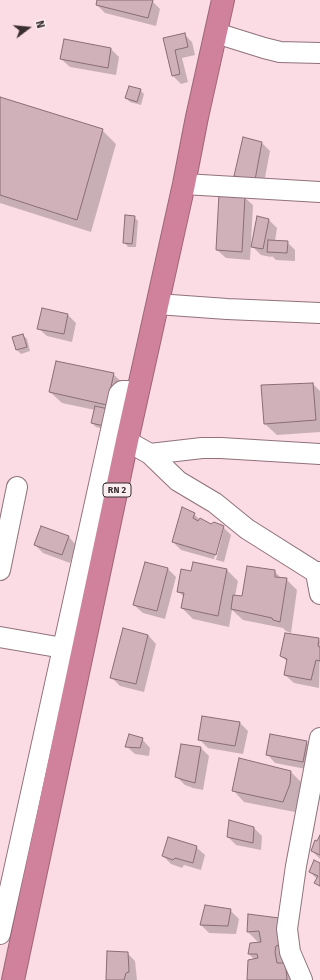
<!DOCTYPE html>
<style>
body{margin:0}
#map{position:relative;width:320px;height:980px;overflow:hidden;background:#fbdbe4;font-family:"Fira Sans",sans-serif}
canvas{display:block}
.north{position:absolute;left:8px;top:8px;width:40px;height:40px;-webkit-text-stroke:3px #fbeef1;paint-order:stroke;rotate:74deg;font-size:11px;font-weight:700;line-height:16px;text-align:center;color:#3a2e31}
.north::after{content:'';display:block;margin:auto;width:14px;height:18px;background:#3a2e31;clip-path:polygon(50% 0,100% 100%,50% 72%,0 100%)}
</style>
<div id="map">
<canvas width="320" height="980"></canvas>
<div class="north">N</div>
</div>
<script>
const context = document.querySelector('canvas').getContext('2d');
context.lineJoin = 'round';
function paint(path, color) { context.fillStyle = color; context.fill(path, 'evenodd'); }
const shape = rows => new Path2D(rows.map(r => 'M' + r).join(''));
function trace(path, color, width, dash) { context.strokeStyle = color; context.lineWidth = width; context.lineCap = dash ? 'butt' : 'round'; context.setLineDash(dash || []); context.stroke(path); }
function label(font, color, halo, rows, align = 'center') {
  context.font = font + ' "Fira Sans",sans-serif'; context.lineWidth = 3; context.setLineDash([]); context.textBaseline = 'middle'; context.strokeStyle = halo; context.fillStyle = color; for (const [text, x, y, turn = 0] of rows) {
    context.save(); context.translate(x, y); context.rotate((+turn || 0) * Math.PI / 180); context.textAlign = isNaN(turn) ? turn : align; if (halo) context.strokeText(text, 0, 0); context.fillText(text, 0, 0); context.restore();
  }
}
paint(shape([
 [98,0,148,0,152,1,160,9,156,26,105,13,97,5],
 [184,34,192,42,195,55,182,58,188,82,181,84,173,76,164,39],
 [111,49,119,57,116,75,70,67,61,59],
 [140,90,144,94,141,105,130,102,126,98],
 [0,98,102,130,116,144,91,232,0,203],
 [262,143,270,151,263,188,243,184,235,176],
 [244,197,253,205,250,260,226,258,217,250],
 [134,217,138,221,136,247,128,247,124,242],
 [269,220,277,228,275,241,287,242,295,250,295,261,276,260,272,256,271,257,261,255,252,246],
 [68,315,76,323,72,342,47,336,38,328],
 [23,335,27,339,30,351,21,354,17,350],
 [113,374,125,385,108,430,96,427,92,423,95,410,62,403,50,392],
 [313,384,320,391,320,432,277,435,265,424],
 [194,514,200,520,211,526,223,527,224,528,222,530,214,559,216,560,224,528,231,535,224,562,181,550,173,542],
 [68,536,76,545,70,563,43,553,35,545],
 [194,563,227,570,238,581,235,596,242,597,274,571,282,579,286,579,297,590,291,633,286,631,283,628,243,620,232,610,229,627,193,619,182,608,184,597,178,591,192,572],
 [168,569,176,577,165,619,143,613,134,605],
 [148,635,156,644,144,692,120,686,111,677],
 [318,639,320,641,319,688,294,683,285,675,288,662,281,656],
 [240,723,248,731,243,754,208,748,200,740],
 [142,739,150,748,149,756,135,754,126,746],
 [306,742,314,750,311,770,275,763,267,754],
 [201,748,209,756,203,790,193,788,185,785,176,776],
 [290,771,302,783,301,795,295,812,244,802,233,790],
 [254,828,262,836,261,850,236,845,228,837],
 [320,838,320,859,312,851,318,842],
 [196,847,205,855,201,870,184,865,182,868,171,864,163,856],
 [320,864,320,887,316,883,317,879,310,872],
 [206,906,230,910,239,919,236,934,209,933,201,925],
 [278,919,296,980,248,980,255,960,249,954,259,943,248,932],
 [127,953,135,961,137,980,107,980]
]), '#0003');
const building = shape([
 [97,0,153,0,148,18,96,5,97,0],
 [185,33,188,47,175,50,180,74,172,76,163,38,185,33],
 [64,39,111,48,108,68,60,59,64,39],
 [129,86,141,89,137,102,125,98,129,86],
 [0,97,103,129,77,220,0,195,0,97],
 [243,137,262,142,255,180,234,176,243,137],
 [219,194,245,196,242,252,216,250,219,194],
 [125,215,135,216,132,244,123,243,125,215],
 [257,216,269,219,263,249,251,247,257,216],
 [268,240,288,241,287,253,267,252,268,240],
 [42,308,68,314,64,334,37,329,42,308],
 [23,334,27,347,16,350,12,337,23,334],
 [56,361,114,373,107,405,49,392,56,361],
 [313,383,316,420,264,424,261,385,313,383],
 [95,406,108,409,104,426,91,423,95,406],
 [182,507,195,513,193,518,198,521,200,518,211,524,214,522,224,526,216,555,172,542,182,507],
 [41,526,69,536,62,555,34,545,41,526],
 [145,562,168,568,157,611,133,605,145,562],
 [193,562,227,569,218,616,181,608,184,593,177,592,181,569,191,571,193,562],
 [247,566,275,570,275,577,287,578,280,622,273,620,272,618,231,609,233,595,242,596,247,566],
 [123,628,148,635,136,684,110,678,123,628],
 [285,633,319,638,318,646,320,647,320,661,316,660,311,680,284,675,287,659,280,656,285,633],
 [202,716,240,722,235,746,198,740,202,716],
 [129,734,143,738,140,748,125,747,129,734],
 [270,734,307,741,303,762,266,755,270,734],
 [181,744,201,747,195,783,184,780,175,777,181,744],
 [239,758,291,771,290,784,283,802,232,791,239,758],
 [229,820,254,827,253,843,227,837,229,820],
 [320,835,320,855,311,851,315,840,317,841,320,835],
 [168,837,197,846,193,863,175,858,173,860,162,856,168,837],
 [314,860,320,863,320,886,314,883,318,876,309,872,314,860],
 [205,905,231,909,228,926,200,925,205,905],
 [248,914,279,918,282,944,276,946,275,952,277,963,284,963,286,969,287,980,247,980,248,960,258,958,257,954,248,954,250,943,261,942,259,931,247,932,248,914],
 [107,951,128,952,129,972,126,973,124,980,106,980,107,951]
]);
paint(building, '#d0b1ba');
trace(building, '#896d75', 1);
const street = shape([
 [216,33,264,48,280,52,320,53],
 [184,184,320,192],
 [157,304,227,309,320,313],
 [127,441,150,454,178,481,215,503,247,529,320,575],
 [150,454,202,448,221,448,320,454],
 [0,570,17,487],
 [320,572,316,573,320,594],
 [0,637,63,648],
 [0,934,119,394,122,391,138,391],
 [302,980,290,952,287,929,296,866,320,738]
]);
const highway = shape([
 [13,980,127,441,184,184,197,117,223,0]
]);
trace(street, '#8f727b', 22);
trace(highway, '#9c6577', 24);
trace(street, '#fff', 20);
trace(highway, '#d0829d', 22);
for (const [x, y, w] of [
 [117,490,28]
]) { const box = new Path2D(); box.roundRect(x - w / 2, y - 7, w, 14, 3); context.fillStyle = '#fbeef1'; context.fill(box); trace(box, '#3a2e31', 1); }
label('bold 9px', '#3a2e31', null, [
 ["RN 2",117,490]
]);
</script>
